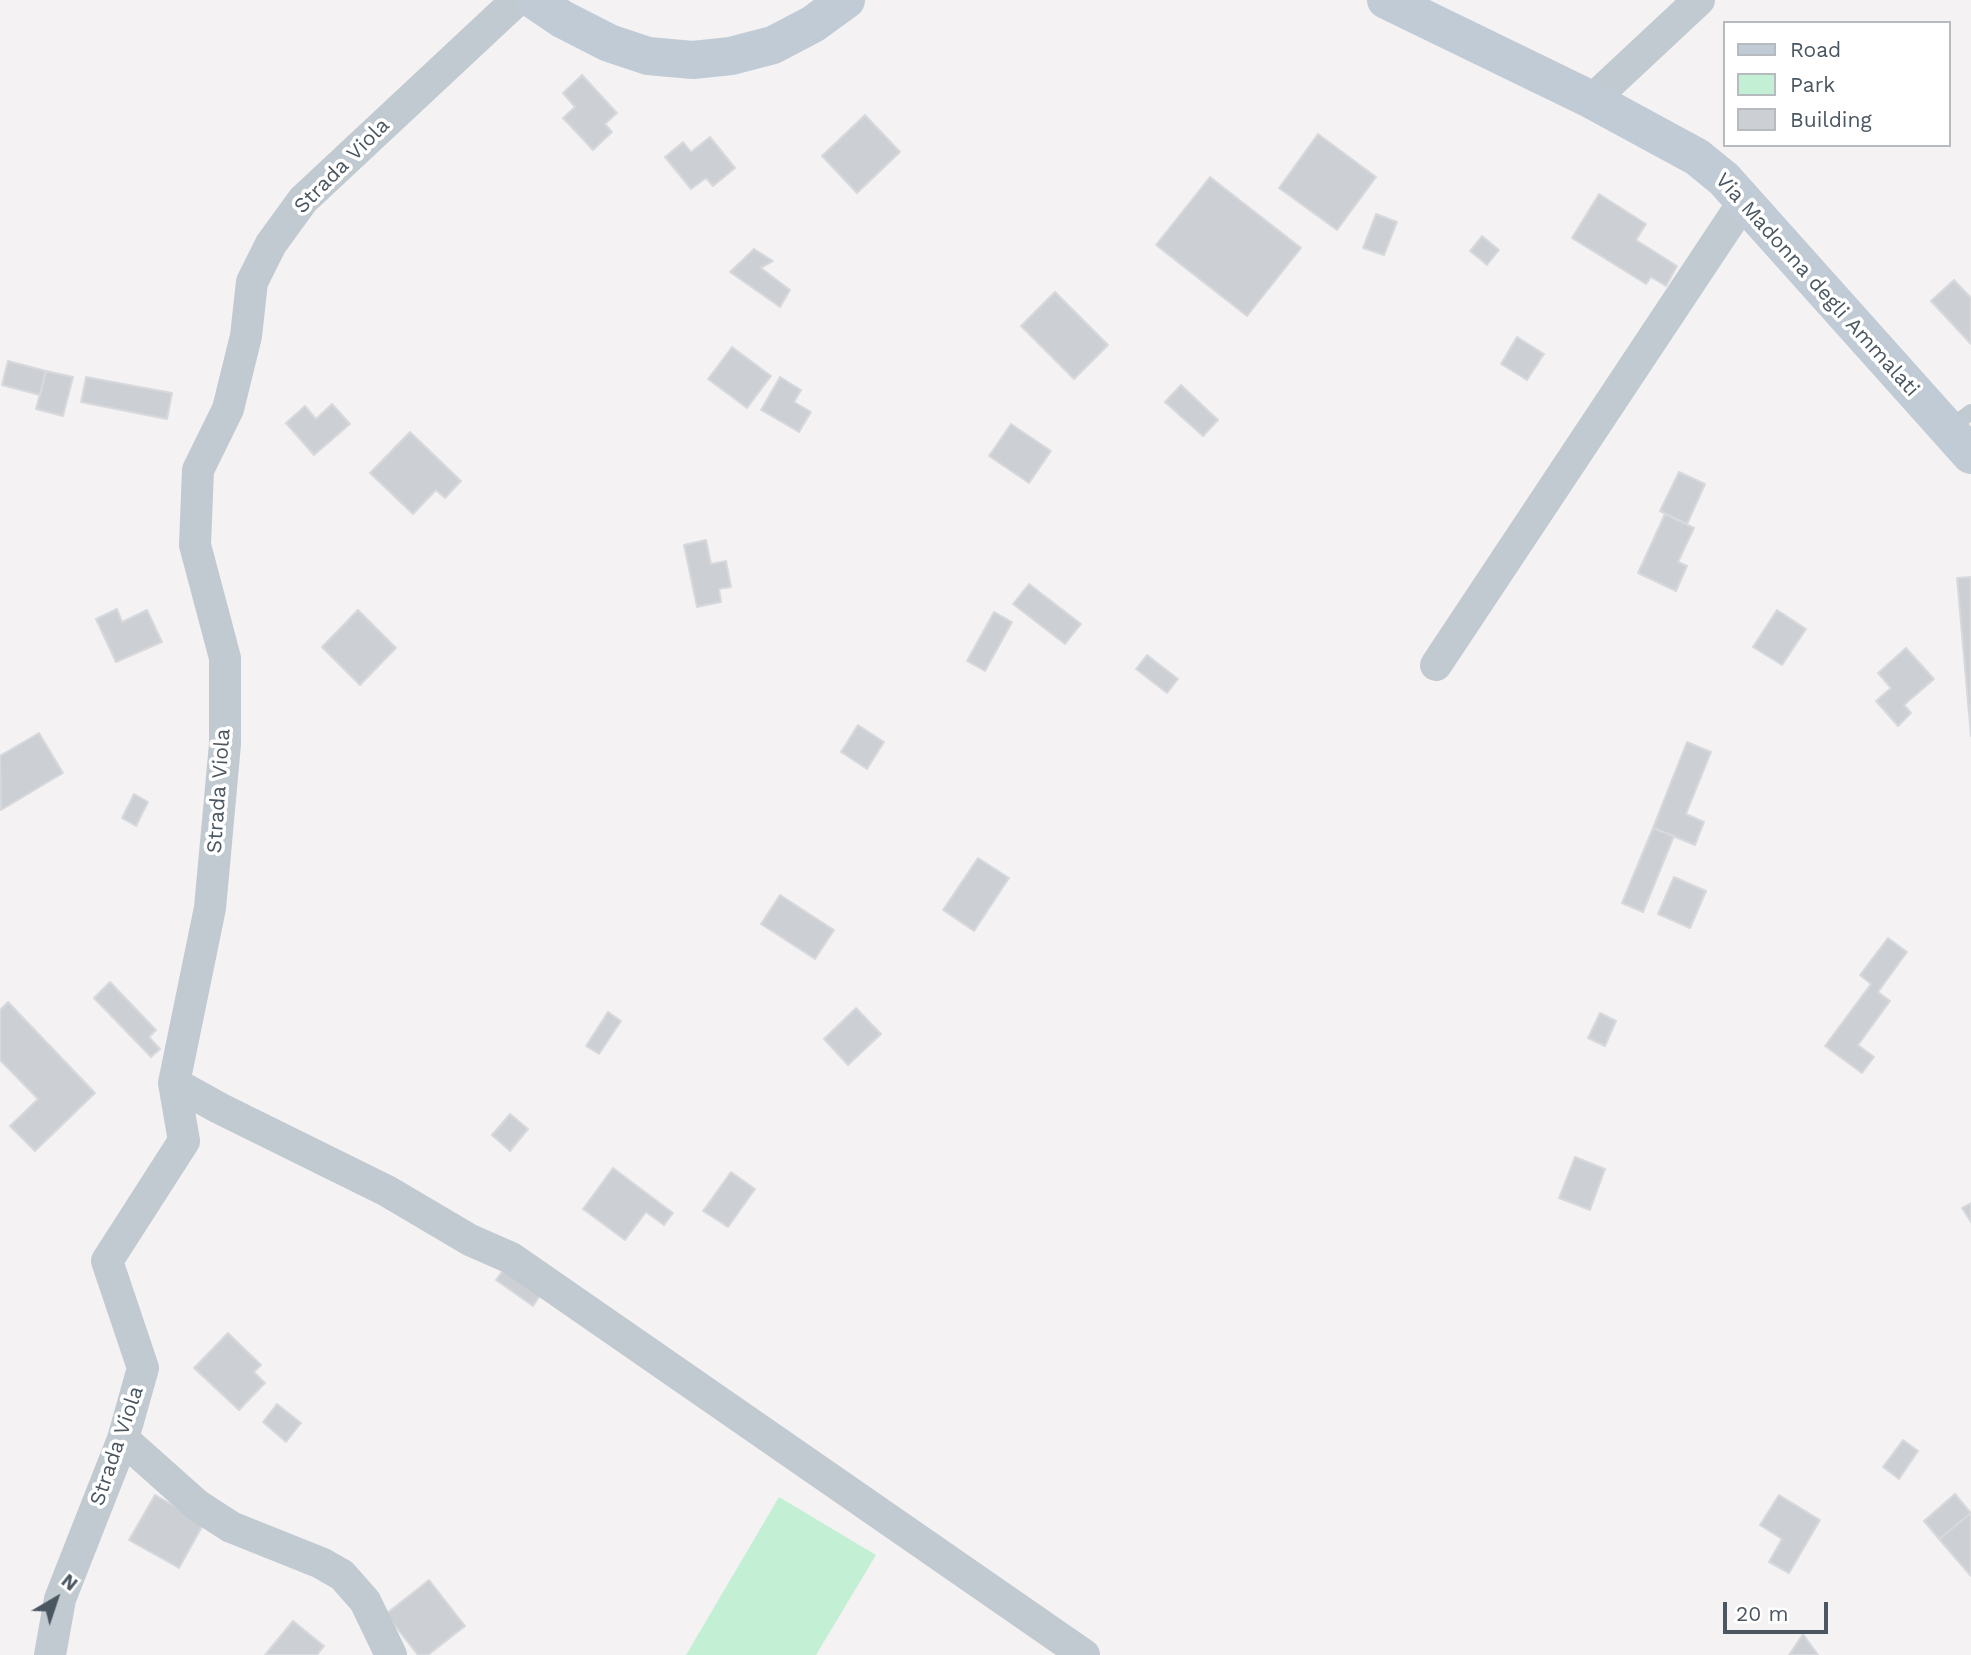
<!DOCTYPE html>
<style>
body{margin:0}
#map{position:relative;width:1971px;height:1655px;overflow:hidden;background:#f4f2f2;font-family:"Work Sans",sans-serif}
canvas{display:block}
.legend{position:absolute;left:1723px;top:21px;width:228px;height:126px;box-sizing:border-box;background:#fff;border:2px solid #b7bbbf;margin:0;padding:9px 12px;list-style:none;font-size:21px;color:#4a5660}
.legend li{display:flex;align-items:center;gap:14px;height:35px}
.legend b{width:35px;border:2px solid #b7bbbf}
.north{position:absolute;left:21px;top:1564px;width:70px;height:70px;-webkit-text-stroke:5px #fff;paint-order:stroke;rotate:39deg;font-size:19px;font-weight:700;line-height:28px;text-align:center;color:#4a5660}
.north::after{content:'';display:block;margin:auto;width:24px;height:32px;background:#4a5660;clip-path:polygon(50% 0,100% 100%,50% 72%,0 100%)}
.scale{position:absolute;left:1723px;top:1602px;width:105px;height:32px;box-sizing:border-box;border:4px solid #4a5660;border-top:0;padding-left:9px;font-size:21px;line-height:24px;white-space:nowrap;color:#4a5660;-webkit-text-stroke:5px #fff;paint-order:stroke}
</style>
<div id="map">
<canvas width="1971" height="1655"></canvas>
<ul class="legend">
<li><b style="height:9px;background:#c1cbd5"></b>Road</li>
<li><b style="height:19px;background:#c3f0d4"></b>Park</li>
<li><b style="height:19px;background:#cccfd4"></b>Building</li>
</ul>
<div class="north">N</div>
<div class="scale">20 m</div>
</div>
<script>
const context = document.querySelector('canvas').getContext('2d');
context.lineJoin = 'round';
function paint(path, color) { context.fillStyle = color; context.fill(path, 'evenodd'); }
const shape = rows => new Path2D(rows.map(r => 'M' + r).join(''));
function trace(path, color, width, dash) { context.strokeStyle = color; context.lineWidth = width; context.lineCap = dash ? 'butt' : 'round'; context.setLineDash(dash || []); context.stroke(path); }
function label(font, color, halo, rows, align = 'center') {
  context.font = font + ' "Work Sans",sans-serif'; context.lineWidth = 7; context.setLineDash([]); context.textBaseline = 'middle'; context.strokeStyle = halo; context.fillStyle = color; for (const [text, x, y, turn = 0] of rows) {
    context.save(); context.translate(x, y); context.rotate((+turn || 0) * Math.PI / 180); context.textAlign = isNaN(turn) ? turn : align; if (halo) context.strokeText(text, 0, 0); context.fillText(text, 0, 0); context.restore();
  }
}
paint(shape([
 [779,1497,876,1555,816,1655,686,1655]
]), '#c3f0d4');
const building = shape([
 [582,75,617,113,605,124,612,132,593,150,563,118,575,107,563,93,582,75],
 [865,115,900,152,857,193,822,156,865,115],
 [1318,134,1376,177,1337,230,1279,188,1318,134],
 [710,137,735,168,713,186,706,178,691,189,665,157,683,142,691,152,710,137],
 [1210,177,1301,248,1247,316,1156,245,1210,177],
 [1599,194,1646,224,1636,240,1677,266,1666,286,1651,277,1646,284,1572,238,1599,194],
 [1376,214,1397,222,1384,255,1363,248,1376,214],
 [1482,236,1499,250,1487,265,1470,251,1482,236],
 [754,249,773,261,761,268,790,290,780,307,730,272,754,249],
 [1954,280,1971,298,1971,344,1931,301,1954,280],
 [1055,292,1108,345,1074,379,1021,326,1055,292],
 [1517,337,1544,354,1527,380,1501,364,1517,337],
 [732,347,771,376,747,408,708,379,732,347],
 [8,361,46,371,40,395,2,385,8,361],
 [46,371,73,377,63,416,36,409,46,371],
 [86,377,172,393,167,419,81,402,86,377],
 [780,377,801,390,794,402,811,412,799,432,761,410,780,377],
 [1181,385,1218,420,1203,436,1165,402,1181,385],
 [332,404,350,424,314,455,286,423,305,406,316,419,332,404],
 [1011,424,1051,451,1029,483,989,456,1011,424],
 [410,432,461,481,445,498,436,490,413,514,370,473,410,432],
 [1679,472,1705,484,1687,524,1660,511,1679,472],
 [1665,514,1694,528,1678,562,1687,566,1676,591,1638,573,1665,514],
 [706,540,711,564,726,561,731,587,719,589,721,602,697,607,684,545,706,540],
 [1971,577,1971,736,1957,578,1971,577],
 [1029,584,1081,624,1065,644,1013,604,1029,584],
 [117,609,122,622,147,610,162,642,116,662,96,619,117,609],
 [358,610,396,648,360,685,322,647,358,610],
 [1777,610,1806,629,1782,665,1753,647,1777,610],
 [994,612,1012,622,985,671,967,661,994,612],
 [1906,648,1934,679,1904,705,1911,713,1898,726,1876,701,1891,688,1878,673,1906,648],
 [1147,655,1178,679,1167,693,1136,669,1147,655],
 [858,725,884,742,867,769,841,752,858,725],
 [39,733,63,773,1,810,0,756,39,733],
 [1687,742,1711,752,1686,814,1704,822,1695,845,1653,828,1687,742],
 [134,794,148,802,136,826,122,818,134,794],
 [1653,828,1674,836,1643,912,1622,903,1653,828],
 [978,858,1009,878,974,931,943,910,978,858],
 [1674,877,1706,891,1690,928,1658,914,1674,877],
 [780,895,834,930,815,959,761,924,780,895],
 [1888,938,1907,952,1878,992,1890,1001,1858,1045,1874,1057,1862,1073,1825,1046,1871,984,1860,975,1888,938],
 [110,982,156,1030,149,1037,160,1049,151,1057,94,998,110,982],
 [8,1002,95,1093,35,1151,10,1126,38,1099,0,1060,0,1010,8,1002],
 [856,1008,881,1034,848,1065,824,1039,856,1008],
 [608,1012,621,1021,599,1054,586,1046,608,1012],
 [1600,1013,1616,1021,1605,1046,1588,1038,1600,1013],
 [510,1114,528,1129,510,1151,492,1135,510,1114],
 [1575,1157,1605,1169,1590,1210,1559,1198,1575,1157],
 [613,1168,673,1213,664,1225,646,1212,625,1240,583,1209,613,1168],
 [731,1172,755,1189,728,1227,703,1211,731,1172],
 [1971,1203,1971,1222,1962,1208,1971,1203],
 [507,1265,543,1291,533,1306,496,1280,507,1265],
 [228,1333,261,1365,254,1372,265,1383,239,1410,194,1368,228,1333],
 [277,1404,301,1423,286,1442,263,1422,277,1404],
 [1903,1440,1918,1451,1899,1479,1883,1467,1903,1440],
 [1955,1494,1971,1513,1939,1539,1924,1521,1955,1494],
 [155,1495,204,1523,179,1568,129,1540,155,1495],
 [1779,1495,1820,1520,1789,1573,1769,1562,1782,1539,1760,1525,1779,1495],
 [1971,1513,1971,1576,1939,1539,1971,1513],
 [429,1580,465,1626,428,1655,418,1655,386,1614,429,1580],
 [293,1621,324,1646,317,1655,265,1655,293,1621],
 [1803,1634,1818,1655,1789,1655,1803,1634]
]);
paint(building, '#cccfd4');
trace(building, '#d7d9dd', 2);
trace(shape([
 [1947,430,1971,412]
]), '#c1cad1', 16);
trace(shape([
 [1592,100,1699,0],
 [1436,665,1744,201],
 [174,1083,219,1108,387,1191,470,1240,511,1258,1084,1655],
 [123,1439,197,1505,231,1527,321,1563,342,1575,365,1601,391,1655],
 [50,1655,60,1599,123,1439,143,1368,107,1261,184,1141,174,1083,210,908,225,744,225,658,195,545,198,470,228,409,246,336,252,282,271,244,303,200,517,0]
]), '#c1cad1', 32);
trace(shape([
 [534,0,562,19,609,43,648,56,693,60,731,56,773,45,813,24,846,0],
 [1386,0,1592,100,1697,157,1724,179,1971,455]
]), '#c1cbd5', 38);
label('21px', '#4a5660', '#fff', [
 ["Strada Viola",342,166,-45],
 ["Via Madonna degli Ammalati",1817,285,48],
 ["Strada Viola",219,791,-86],
 ["Strada Viola",117,1446,-71]
]);
</script>
